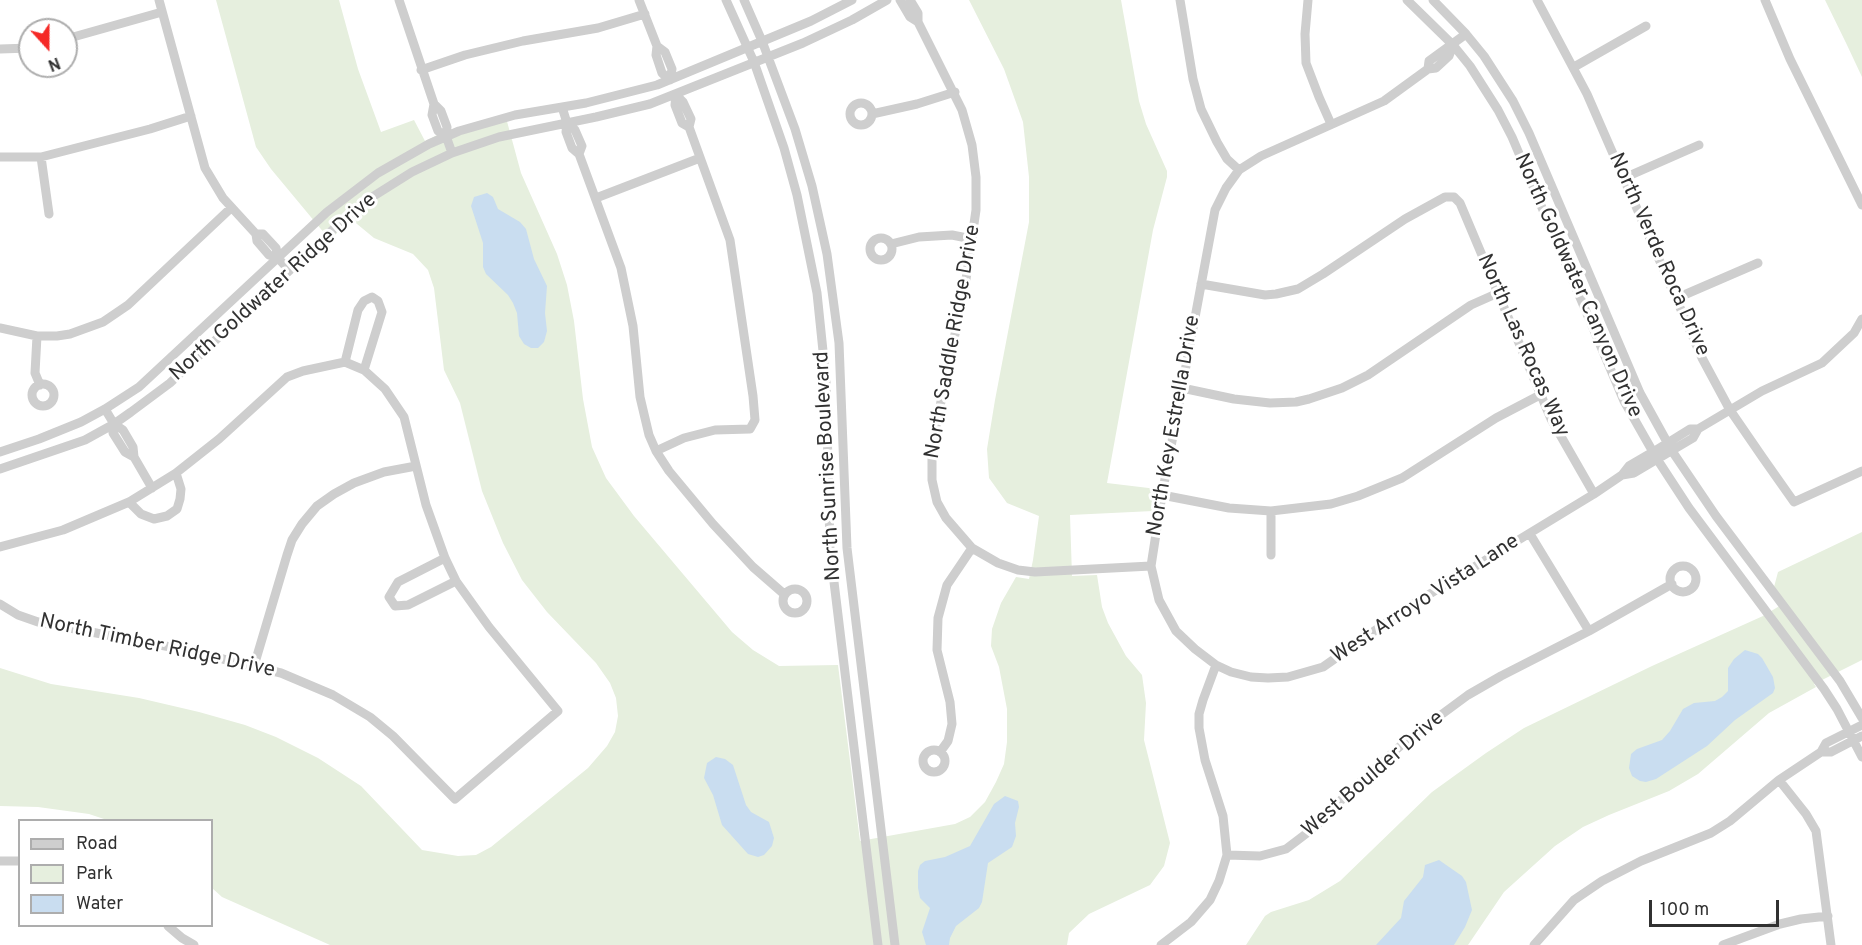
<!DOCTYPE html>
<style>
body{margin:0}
#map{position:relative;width:1862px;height:945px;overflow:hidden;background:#fff;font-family:Overpass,sans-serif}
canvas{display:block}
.legend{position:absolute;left:18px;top:819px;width:195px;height:108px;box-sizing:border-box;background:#fff;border:2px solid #adadad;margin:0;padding:8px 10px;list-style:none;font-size:18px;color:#313131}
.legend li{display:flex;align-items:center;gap:12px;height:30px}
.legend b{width:30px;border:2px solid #adadad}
.north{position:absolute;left:18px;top:18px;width:60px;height:60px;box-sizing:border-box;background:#fff;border:2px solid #adadad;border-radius:50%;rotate:159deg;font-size:16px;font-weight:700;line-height:24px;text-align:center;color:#313131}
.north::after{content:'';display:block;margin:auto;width:21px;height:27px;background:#f52926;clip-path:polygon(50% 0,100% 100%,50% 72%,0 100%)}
.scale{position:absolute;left:1649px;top:900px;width:130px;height:27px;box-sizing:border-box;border:3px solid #313131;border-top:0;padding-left:8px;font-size:18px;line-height:21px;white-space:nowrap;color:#313131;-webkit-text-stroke:4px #fff;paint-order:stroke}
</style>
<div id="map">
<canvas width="1862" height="945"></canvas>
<ul class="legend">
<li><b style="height:8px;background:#cecece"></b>Road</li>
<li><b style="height:16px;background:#e6efde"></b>Park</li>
<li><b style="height:16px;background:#c9ddf0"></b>Water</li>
</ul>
<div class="north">N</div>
<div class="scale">100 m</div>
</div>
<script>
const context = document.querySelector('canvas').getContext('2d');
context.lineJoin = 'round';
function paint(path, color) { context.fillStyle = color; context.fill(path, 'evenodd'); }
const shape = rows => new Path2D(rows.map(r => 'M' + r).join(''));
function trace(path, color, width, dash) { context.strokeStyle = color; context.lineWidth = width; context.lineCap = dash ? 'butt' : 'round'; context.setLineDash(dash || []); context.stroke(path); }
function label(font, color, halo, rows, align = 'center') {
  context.font = font + ' Overpass,sans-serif'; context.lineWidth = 6; context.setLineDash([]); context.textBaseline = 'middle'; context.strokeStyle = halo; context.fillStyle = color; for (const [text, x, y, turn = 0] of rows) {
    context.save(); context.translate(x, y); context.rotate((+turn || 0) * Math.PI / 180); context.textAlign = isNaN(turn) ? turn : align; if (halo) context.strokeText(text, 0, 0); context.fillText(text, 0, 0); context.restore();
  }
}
paint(shape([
 [216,0,339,0,358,69,381,132,414,120,425,141,437,135,505,114,521,173,557,254,567,285,574,321,583,399,592,447,606,478,634,516,732,632,753,650,779,666,838,665,860,841,955,824,970,817,985,802,996,782,1004,764,1007,742,1007,709,999,667,991,646,992,629,1001,603,1016,577,1029,579,1033,560,1039,516,1007,503,989,478,987,449,995,400,1029,222,1029,177,1023,122,1004,69,969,0,1121,0,1139,101,1146,124,1167,171,1167,177,1153,230,1107,483,1157,489,1153,511,1070,515,1072,576,1097,575,1102,607,1108,623,1126,656,1142,675,1146,703,1144,740,1170,843,1164,866,1150,885,1089,914,1069,933,1067,945,330,945,222,897,212,888,212,820,107,820,89,814,38,807,0,806,0,668,51,684,139,698,199,712,245,725,276,737,318,758,361,786,422,850,458,856,476,855,491,847,588,768,607,746,615,732,618,716,616,698,610,683,596,663,547,612,522,580,503,543,482,491,460,403,444,370,434,288,428,270,413,254,374,238,351,219,330,240,271,169,256,147],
 [1825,0,1862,0,1862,77,1847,45],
 [1862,532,1862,660,1814,684,1816,687,1769,713,1698,774,1669,791,1609,815,1583,827,1555,846,1504,892,1468,945,1246,945,1265,916,1271,912,1309,900,1340,881,1432,792,1486,753,1524,728,1652,666,1763,616,1786,602,1774,587,1778,572]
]), '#e6efde');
paint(shape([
 [487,193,493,197,498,209,520,222,526,229,534,259,547,286,545,313,547,331,544,342,538,348,531,348,524,344,519,336,517,313,513,303,508,295,486,274,483,267,483,243,471,206,474,197],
 [1745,650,1758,654,1762,658,1773,677,1775,688,1773,693,1735,720,1707,746,1656,779,1646,782,1640,781,1632,776,1629,768,1631,754,1637,749,1662,740,1670,731,1683,709,1694,703,1715,701,1722,697,1728,691,1728,668,1734,659],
 [716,757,725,759,733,765,746,805,751,812,769,822,774,838,772,846,764,855,758,857,748,854,722,825,713,795,704,778,707,763],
 [1005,796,1018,801,1019,807,1015,823,1016,836,1012,847,988,863,982,902,979,908,956,926,950,938,949,945,926,945,922,932,930,908,920,898,918,888,918,871,920,865,925,861,945,857,970,846,994,804],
 [1439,860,1462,876,1466,882,1472,910,1465,927,1454,945,1376,945,1401,918,1404,901,1423,877,1425,865]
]), '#c9ddf0');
trace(shape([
 [159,0,205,168,223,198,256,234,257,241,269,255,278,258],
 [399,0,434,104,432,115,438,131,446,136],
 [639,0,657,46,665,52,672,69,670,80],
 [726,0,754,62,784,148,797,195,817,293,826,380,830,549,878,945],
 [744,0,762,41,795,129,812,186,827,254,839,343,847,548,895,945],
 [900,0,910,17,918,22],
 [910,0,918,13,918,22,962,110,972,145,976,177,976,210,965,286,932,445,932,480,937,502,946,518,972,548,998,563,1018,570,1035,572,1151,566],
 [1180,0,1193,79,1201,109,1217,142,1227,159,1239,170],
 [1308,0,1305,34,1306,63,1319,97,1331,124],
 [1407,0,1453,45,1470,66,1498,110,1512,137,1624,401,1657,459,1689,508,1824,689,1837,709,1862,757],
 [1433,0,1466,34,1484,56,1513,101,1529,133,1640,393,1672,451,1716,516,1840,681,1862,718],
 [1537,0,1587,94,1702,358,1730,410,1763,458,1794,502,1862,471],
 [1765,0,1790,59,1862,205],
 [66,39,162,12],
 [1453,45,1449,56,1436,68,1428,69,1384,101,1261,156,1239,170,1226,188,1215,210,1162,495,1151,566,1159,600,1176,631,1195,649,1216,665,1231,672,1251,677,1268,678,1288,677,1323,667,1410,606,1594,494,1622,475,1629,466,1653,452,1690,429,1698,429,1762,391,1822,363,1854,333,1862,319],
 [657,46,656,55,662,73,670,80],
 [0,49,30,48],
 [1574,67,1646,26],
 [1428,69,1429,61,1466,34],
 [421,70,465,55,523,41,598,28,645,14],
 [676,95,675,105,682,123,689,127],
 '850 114a11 11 0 1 1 22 0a11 11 0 1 1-22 0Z',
 [434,104,441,111,447,127,446,136,452,153],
 [562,107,567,123,566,132,572,148,579,154,621,268,633,326,640,397,649,435,656,451,669,471,713,524,753,567,784,594],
 [872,114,917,104,955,92],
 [567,123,575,130,582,146,579,154],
 [0,157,41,157,150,129,191,116],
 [41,157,49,214],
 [1624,178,1699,145],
 [596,198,700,158],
 [256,234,263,234,276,248,278,258,289,270],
 '870 249a11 11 0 1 1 22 0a11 11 0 1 1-22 0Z',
 [891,244,919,237,952,235,972,239],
 [1201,284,1265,295,1276,294,1298,289,1323,274,1405,219,1445,197,1454,197,1460,203,1551,419,1594,494],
 [1677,298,1758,263],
 [0,328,37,336,57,336,70,334,103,322,128,305,231,208],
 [37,336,35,373,40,385],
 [345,362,358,310,364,301,372,297,378,301,382,312,364,370],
 '32 395a11 11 0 1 1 22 0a11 11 0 1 1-22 0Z',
 [1182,388,1234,399,1270,403,1296,402,1309,399,1342,388,1368,375,1471,305,1498,293],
 [105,409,114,424,123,430,133,447,134,457,152,488],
 [114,424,113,433,125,452,134,457],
 [656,451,684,438,715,430,750,429,755,420,753,396,730,240,689,127,691,119,683,102,676,95],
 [0,452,39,439,81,422,105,409,139,387,327,212,378,173,429,144,459,131,515,115,586,103,657,85,811,21,852,0],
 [0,469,85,440,114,424,131,412,170,383,341,222,369,199,412,172,452,153,499,137,596,117,650,104,803,43,852,20,887,0],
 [1622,475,1634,473,1693,438,1698,429],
 [1162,495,1229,508,1271,511,1331,504,1358,496,1402,478,1496,418,1540,395],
 [129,502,141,514,154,519,167,516,177,509,180,499,181,489,176,473],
 [1271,511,1271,555],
 [1530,534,1589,631],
 [0,547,63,530,129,502,176,473,219,439,287,377,303,371,345,362],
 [445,558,398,582,389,597,395,606,408,605,456,581],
 '1670 579a13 13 0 1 1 26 0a13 13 0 1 1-26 0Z',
 '783 601a12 12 0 1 1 24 0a12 12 0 1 1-24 0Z',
 [0,604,18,615,38,622,181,649,281,673,333,695,370,717,393,736,455,799,558,711,489,627,456,581,445,558,426,505,404,417,385,389,364,370,345,362],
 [254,666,287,555,292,540,302,524,317,506,334,494,354,483,384,472,416,466],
 '923 761a11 11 0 1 1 22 0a11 11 0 1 1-22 0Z',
 [940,752,948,741,952,724,950,702,937,650,938,618,947,585,972,548],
 [1821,752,1831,752,1862,736],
 [1779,780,1806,814,1816,831,1831,945],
 [1227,855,1260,856,1286,849,1315,827,1348,793,1407,740,1468,695,1501,676,1589,631,1672,584],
 [0,861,20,861],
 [168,926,182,938,194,945],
 [1161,945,1191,922,1210,900,1219,881,1227,855,1223,816,1205,760,1199,728,1199,714,1203,700,1216,665],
 [1534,945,1574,900,1602,881,1641,861,1711,833,1730,821,1779,780,1821,752,1826,743,1862,725],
 [1723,945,1780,924,1801,919,1828,916]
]), '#cecece', 9);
label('21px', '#313131', '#fff', [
 ["North Verde Roca Drive",1658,255,66],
 ["North Goldwater Canyon Drive",1577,286,66],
 ["North Goldwater Ridge Drive",274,288,-42],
 ["North Saddle Ridge Drive",954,342,-80],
 ["North Las Rocas Way",1522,346,66],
 ["North Key Estrella Drive",1175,426,-80],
 ["North Sunrise Boulevard",829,466,-93],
 ["West Arroyo Vista Lane",1426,600,-33],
 ["North Timber Ridge Drive",157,647,12],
 ["West Boulder Drive",1374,775,-41]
]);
</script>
